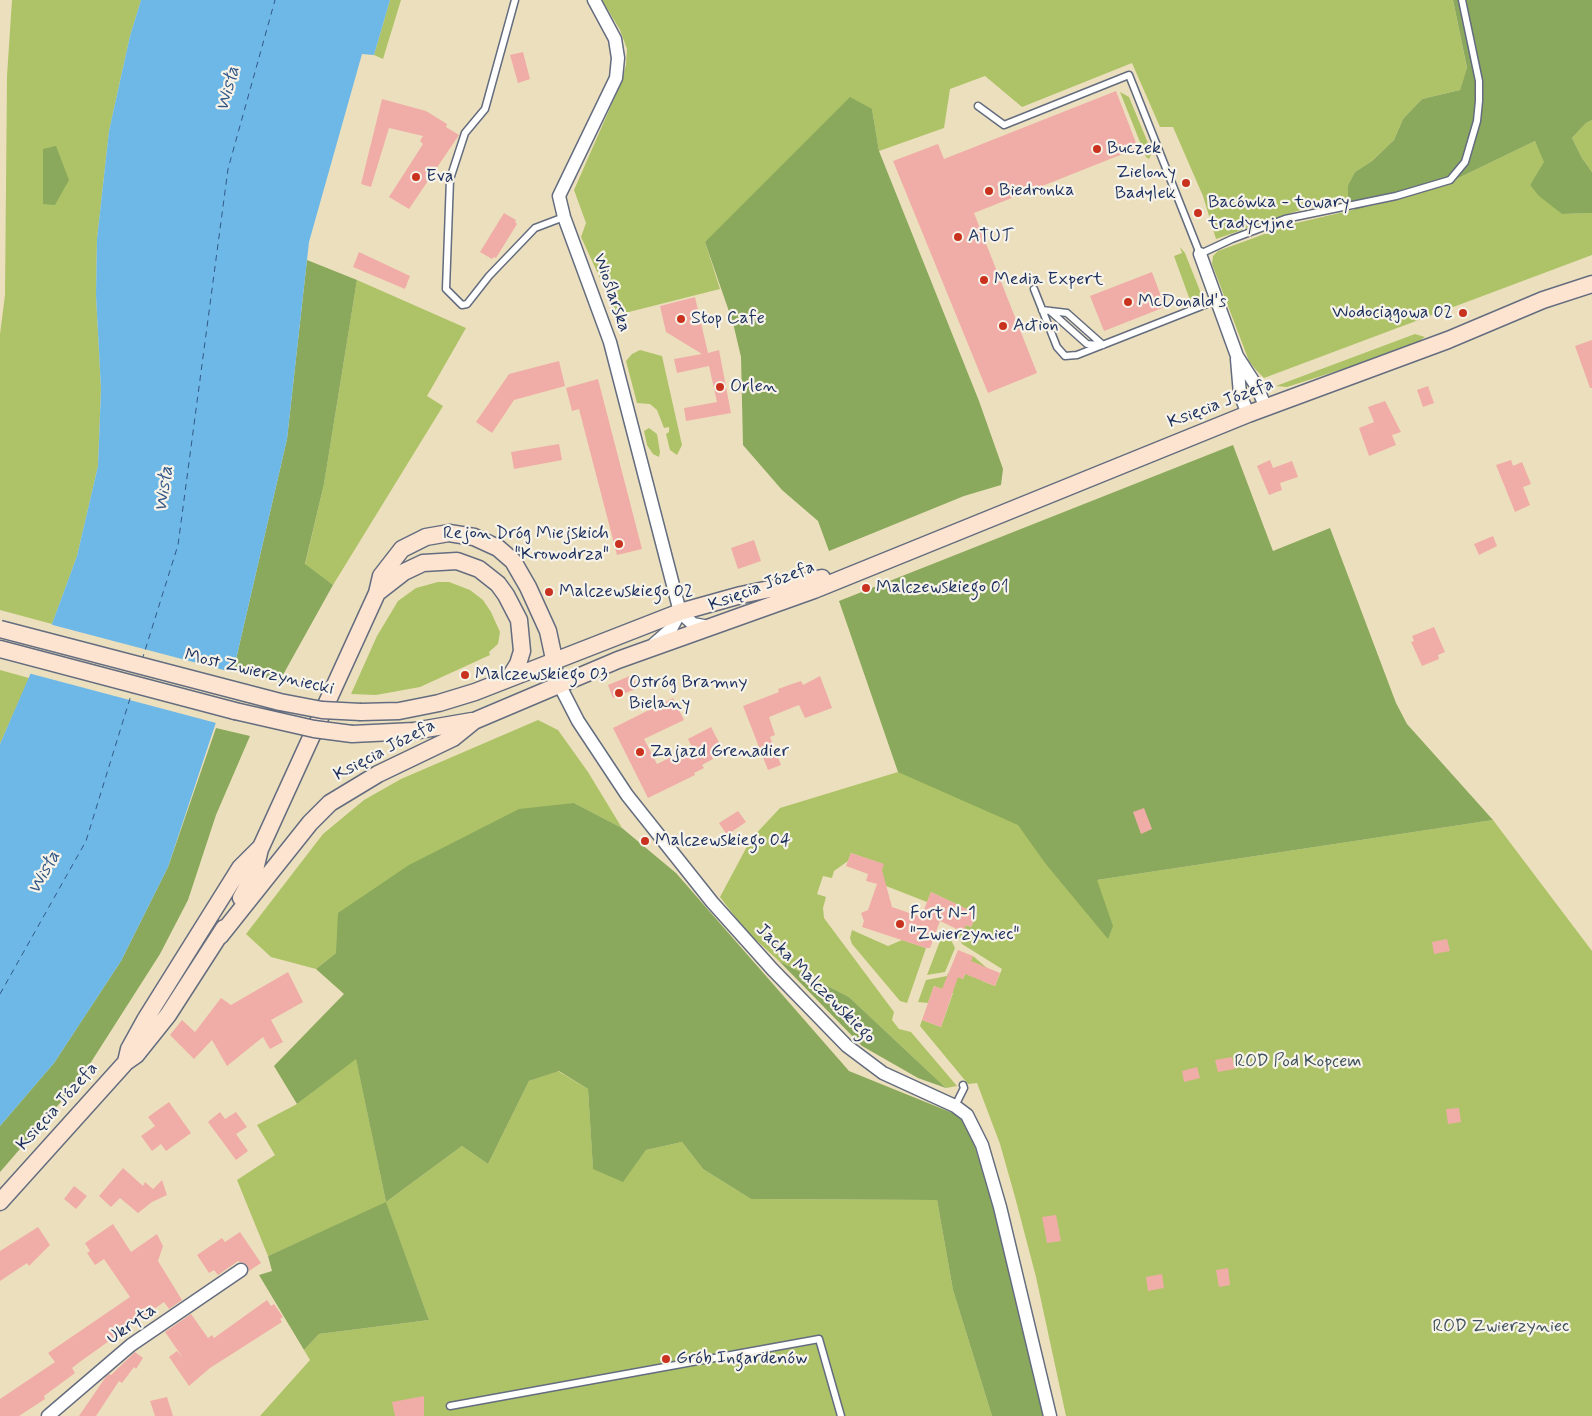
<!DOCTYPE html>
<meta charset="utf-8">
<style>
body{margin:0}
canvas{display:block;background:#ecdfbd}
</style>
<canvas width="1592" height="1416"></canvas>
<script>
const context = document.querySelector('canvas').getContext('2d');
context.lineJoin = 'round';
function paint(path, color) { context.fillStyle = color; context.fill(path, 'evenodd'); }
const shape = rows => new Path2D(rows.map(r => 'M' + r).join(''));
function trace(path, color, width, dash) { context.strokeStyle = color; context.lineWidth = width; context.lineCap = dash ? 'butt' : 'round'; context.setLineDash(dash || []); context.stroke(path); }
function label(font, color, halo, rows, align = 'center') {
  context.font = font + ' Mynerve,sans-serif'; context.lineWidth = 4.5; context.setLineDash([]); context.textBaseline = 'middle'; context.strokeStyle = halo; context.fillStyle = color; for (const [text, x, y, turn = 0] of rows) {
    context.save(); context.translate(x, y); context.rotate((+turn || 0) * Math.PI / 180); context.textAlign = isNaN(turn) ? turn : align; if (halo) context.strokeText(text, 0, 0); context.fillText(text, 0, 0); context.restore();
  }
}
paint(shape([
 [12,0,141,0,130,36,109,131,97,239,96,295,101,389,98,466,77,556,52,624,0,610,0,334,5,295,7,76],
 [390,0,401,0,383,59,374,55],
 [602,0,1453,0,1467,69,1460,90,1422,99,1403,119,1394,140,1372,161,1355,172,1348,185,1348,199,1297,211,1216,239,1203,196,1173,127,1160,127,1132,63,1022,107,985,76,950,89,944,128,879,151,872,109,705,242,720,289,617,315,581,237,586,223,574,190,621,83,626,65,627,49,620,30],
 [1120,92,1129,97,1148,143,1151,155,1149,159,1146,157],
 [1592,120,1592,172,1582,158,1572,138,1586,123],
 [1535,141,1545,162,1530,185,1562,214,1592,213,1592,255,1264,378,1256,370,1249,361,1212,264,1213,256,1218,251,1292,224,1387,202,1448,183],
 [1180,247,1185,253,1202,296,1191,303,1174,256,1182,253],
 [357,280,466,328,427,396,443,406,333,585,305,565,324,484],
 [1415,334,1425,337,1415,344,1383,356,1287,387,1276,386],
 [640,350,662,356,682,445,677,455,670,450,666,434,669,432,669,427,664,428,657,410,650,404,637,403,626,361,632,354],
 [649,428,657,434,660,452,659,457,653,454,647,445,644,431],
 [438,582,449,582,470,590,483,600,491,612,500,632,498,644,489,652,490,655,420,687,376,695,351,694,377,636,398,601,416,588],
 [0,670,29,678,0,744],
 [538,720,558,730,588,772,622,828,574,803,336,953,316,969,271,957,246,934,323,834,364,800,401,779],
 [898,772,1023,801,1097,880,1493,820,1592,951,1592,1416,1066,1416,1036,1277,1015,1197,1000,1144,977,1083,968,1084,920,1026,922,1020,941,1027,953,993,934,986,928,1003,918,1002,926,980,947,976,948,973,963,979,973,956,987,968,982,981,995,986,1002,969,962,944,955,928,962,932,966,925,971,927,977,914,931,892,927,902,886,886,881,872,883,864,851,853,848,861,834,871,832,878,823,876,817,894,826,897,823,908,824,918,894,1012,892,1020,899,1029,911,1032,957,1086,946,1088,849,997,779,961,745,930,720,897,751,839,780,808],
 [945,928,955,948,945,972,927,975],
 [852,930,888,946,902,940,926,948,907,1003,900,1001,852,944,850,938],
 [356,1058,386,1202,462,1146,488,1164,529,1081,558,1071,588,1089,593,1168,623,1181,646,1150,682,1142,703,1169,751,1199,937,1200,953,1290,992,1416,260,1416,310,1360,304,1350,319,1334,429,1320,386,1203,268,1256,237,1180,275,1155,257,1125,297,1104]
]), '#aec367');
paint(shape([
 [1453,0,1592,0,1592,120,1586,123,1572,138,1582,158,1592,172,1592,213,1562,214,1539,196,1530,185,1544,162,1535,141,1448,183,1355,210,1348,199,1348,185,1355,172,1372,161,1394,140,1403,119,1422,99,1460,90,1467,68],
 [850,97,872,109,879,151,979,401,1003,469,1001,485,964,496,829,551,818,521,782,490,743,445,741,357,733,323,705,242],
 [56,146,69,180,55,205,43,204,43,149],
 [307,260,357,280,324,484,305,564,333,585,279,682,234,668,287,439],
 [1233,445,1273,551,1330,528,1396,703,1407,724,1493,820,1097,880,1113,926,1108,939,1045,863,1018,825,898,772,839,601],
 [216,728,250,736,216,815,188,900,160,954,79,1081,0,1172,0,1126,54,1063,121,961,168,867],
 [574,803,622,828,676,873,849,1071,960,1116,973,1141,991,1198,1014,1285,1043,1416,992,1416,953,1290,937,1200,751,1199,703,1169,682,1142,646,1150,623,1182,593,1169,588,1089,559,1071,529,1081,488,1164,462,1146,386,1202,429,1320,319,1334,304,1350,259,1275,272,1271,268,1256,386,1202,356,1059,297,1104,274,1066,344,994,316,969,336,953,338,913,409,865,519,809],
 [779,961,849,997,946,1088,918,1078,862,1046]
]), '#8aa95c');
paint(shape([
 [141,0,390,0,374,55,362,54,309,242,287,439,234,668,168,867,121,961,54,1063,0,1126,0,744,52,624,77,556,98,466,101,389,96,295,97,239,109,131,130,36]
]), '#6db8e6');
paint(shape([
 [49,624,235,673,220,724,28,673]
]), '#ecdfbd');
trace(shape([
 [142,660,178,545,228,169,275,0],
 [0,994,86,841,132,692]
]), '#345887', 1, [6, 5]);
paint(shape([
 [523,52,530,79,518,83,510,55],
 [1116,91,1138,148,974,213,1037,373,988,393,893,161,938,144,944,159],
 [382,99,426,111,447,124,446,127,459,135,409,209,389,197,423,144,420,141,423,136,389,128,371,187,361,184],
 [504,213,516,220,515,222,517,224,496,258,494,257,492,259,480,252],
 [359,252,410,276,405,289,353,267],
 [1152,272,1165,307,1104,331,1090,296],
 [695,297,708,353,719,350,731,413,686,421,684,408,717,402,709,366,677,373,674,359,702,354,666,332,660,306],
 [1592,340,1592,388,1590,388,1575,346],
 [559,361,565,386,514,400,492,433,476,422,509,374],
 [598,379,642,549,617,555,579,409,572,411,566,388],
 [1428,386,1434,403,1423,407,1417,390],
 [1385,401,1401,432,1392,435,1396,445,1369,456,1359,428,1374,422,1368,407],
 [559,444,562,460,514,469,511,452],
 [1270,460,1273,468,1292,461,1298,477,1280,483,1282,490,1269,495,1257,466],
 [1511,460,1513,466,1522,462,1531,484,1523,487,1530,505,1515,512,1496,465],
 [1493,536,1497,546,1479,555,1474,544],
 [754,540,761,561,738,569,731,548],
 [1434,627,1445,652,1438,655,1439,659,1422,666,1411,642,1414,641,1412,636],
 [632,675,638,688,613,698,608,685],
 [820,676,832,708,805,718,799,705,769,717,775,735,770,737,781,765,768,770,743,706,779,692,778,689,792,684,801,681,803,685],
 [673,698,684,720,644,739,657,764,692,747,688,739,711,727,723,750,711,755,713,759,702,765,704,768,694,773,695,775,648,798,613,728],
 [1144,808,1152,829,1141,834,1133,812],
 [738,811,746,822,727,835,719,823],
 [851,853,884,864,882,870,892,907,921,917,931,892,977,914,971,927,966,925,963,932,940,921,930,948,926,948,862,927,864,921,861,913,868,910,877,884,866,881,868,874,846,866],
 [1447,939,1450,951,1434,954,1432,942],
 [958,950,973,956,971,961,1000,973,995,986,965,974,963,979,958,977,941,1027,922,1020,934,986,942,989],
 [288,972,303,1002,271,1020,283,1042,270,1049,263,1037,227,1066,212,1040,194,1059,170,1035,182,1020,195,1032,221,998,231,1005],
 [1232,1057,1235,1069,1218,1072,1215,1060],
 [1197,1067,1200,1078,1184,1082,1182,1071],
 [169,1102,191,1133,166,1151,161,1144,152,1151,141,1136,155,1126,148,1117],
 [1459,1108,1461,1122,1448,1124,1446,1109],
 [220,1112,225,1119,236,1112,247,1127,236,1134,248,1151,236,1160,208,1122],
 [123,1168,143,1186,145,1182,153,1189,162,1180,167,1195,152,1202,138,1213,120,1198,111,1207,99,1196],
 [74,1186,87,1196,76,1209,64,1199],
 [1056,1215,1061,1241,1047,1243,1042,1217],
 [113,1224,131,1252,157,1234,163,1246,158,1261,182,1300,169,1309,164,1302,81,1361,72,1368,75,1373,44,1396,45,1399,19,1416,0,1416,0,1399,55,1362,48,1353,130,1297,104,1259,95,1265,87,1253,90,1251,85,1243],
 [38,1227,50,1245,29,1266,27,1263,0,1281,0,1251],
 [240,1232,261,1263,249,1271,247,1265,238,1261,218,1275,214,1270,209,1273,197,1255,222,1238,225,1242],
 [1228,1268,1230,1285,1219,1287,1216,1270],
 [1162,1274,1164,1288,1148,1291,1146,1277],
 [267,1300,271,1306,274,1304,283,1317,280,1319,282,1322,210,1368,189,1386,169,1357,177,1351,183,1358,165,1332,191,1314,208,1338,212,1335,214,1338],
 [135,1352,143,1358,136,1369,134,1367,122,1383,117,1380,119,1381,96,1416,79,1416,105,1378,109,1374,111,1375],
 [424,1396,424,1416,395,1416,392,1402],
 [167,1397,173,1416,155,1416,150,1401]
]), '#f0ada7');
const lane = shape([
 [515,0,485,109,465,133,450,179,446,289,462,305,467,304,489,276,535,228,564,217],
 [978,106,1004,125,1129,75,1200,254,1232,239,1285,219,1396,196,1450,180,1465,162,1477,121,1479,101,1479,81,1462,0],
 [1034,289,1057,347,1065,356,1077,355,1217,300],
 [1042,310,1067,313,1103,345],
 [1050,311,1087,344,1100,345],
 [955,1106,964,1088,963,1085],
 [450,1406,819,1339,841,1416]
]);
const street = shape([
 [594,0,615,39,618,58,616,78,559,196,564,217,610,342,680,612,693,624,709,627],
 [1200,254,1237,356,1257,387,1266,408],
 [1237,359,1240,394,1248,414],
 [654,644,671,629,680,612],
 [554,659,559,684,578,721,627,795,712,902,773,970,847,1046,883,1073,955,1106,967,1115,982,1145,1000,1207,1050,1416],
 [48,1416,131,1345,241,1270]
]);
const secondary = shape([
 [377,593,404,572,423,563,457,561,479,569,498,584,506,595,519,620,522,651,518,664,510,677],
 [0,649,235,711],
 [361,712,399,711,439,703,475,692,680,612,741,595,822,578],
 [352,734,414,731,472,721],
 [241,898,254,874,260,849],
 [220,936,310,823,330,803,378,774,453,738,474,721,618,660,814,590,1248,414,1448,340,1543,300,1592,284],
 [126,1062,129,1049,145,1020,240,868,261,847,377,593,381,576,402,549,426,537,449,533,474,537,498,548,513,561,528,587,548,631,554,659],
 [0,1202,126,1062,136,1055,168,1015,224,928]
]);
trace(lane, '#646d7f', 9);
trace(street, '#646d7f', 15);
trace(secondary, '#646d7f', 19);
trace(lane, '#fff', 6);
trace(street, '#fff', 12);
trace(secondary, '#fde4d1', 16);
const secondaryBridge = shape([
 [0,629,280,702,322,710,361,712],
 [235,711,314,729,352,734]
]);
trace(secondaryBridge, '#646d7f', 19, []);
trace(secondaryBridge, '#fde4d1', 16);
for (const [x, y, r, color] of [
 [1097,149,5,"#c8321e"],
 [416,177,5,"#c8321e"],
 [1186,183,5,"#c8321e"],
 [989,191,5,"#c8321e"],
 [1198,213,5,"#c8321e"],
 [958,237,5,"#c8321e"],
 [984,280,5,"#c8321e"],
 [1128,302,5,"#c8321e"],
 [1463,313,5,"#c8321e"],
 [681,319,5,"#c8321e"],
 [1003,326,5,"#c8321e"],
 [720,387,5,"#c8321e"],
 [619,544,5,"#c8321e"],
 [866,588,5,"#c8321e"],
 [549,592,5,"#c8321e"],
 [465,675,5,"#c8321e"],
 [619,693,5,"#c8321e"],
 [640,752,5,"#c8321e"],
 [645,841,5,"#c8321e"],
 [900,924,5,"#c8321e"],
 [666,1359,5,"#c8321e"]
]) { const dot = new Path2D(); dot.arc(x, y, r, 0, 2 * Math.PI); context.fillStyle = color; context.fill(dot); trace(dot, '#f7f3e8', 2); }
label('18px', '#1b2f5e', '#f7f3e8', [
 ["Buczek",1107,149],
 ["Zielony",1176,173,"right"],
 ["Badylek",1176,194,"right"],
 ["Eva",426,177],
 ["Biedronka",999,191],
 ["Bacówka - towary",1208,203],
 ["tradycyjne",1208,224],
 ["ATUT",968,237],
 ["Media Expert",994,280],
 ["McDonald's",1138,302],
 ["Wodociągowa 02",1453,313,"right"],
 ["Stop Cafe",691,319],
 ["Action",1013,326],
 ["Orlen",730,387],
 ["Rejon Dróg Miejskich",609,534,"right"],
 ["\"Krowodrza\"",609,555,"right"],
 ["Malczewskiego 01",876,588],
 ["Malczewskiego 02",559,592],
 ["Malczewskiego 03",475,675],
 ["Ostróg Bramny",629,683],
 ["Bielany",629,704],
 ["Zajazd Grenadier",650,752],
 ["Malczewskiego 04",655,841],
 ["Fort N-1",910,914],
 ["\"Zwierzyniec\"",910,935],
 ["Grób Ingardenów",676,1359]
], 'left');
label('18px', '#1b2f5e', '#f7f3e8', [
 ["Wioślarska",611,293,71],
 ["Księcia Józefa",1221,404,-21],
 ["Księcia Józefa",762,587,-21],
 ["Most Zwierzyniecki",259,673,13],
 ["Księcia Józefa",385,751,-28],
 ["Jacka Malczewskiego",815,984,45],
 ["Księcia Józefa",58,1107,-48],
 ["Ukryta",132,1325,-36]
]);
label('18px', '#405460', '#f7f3e8', [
 ["ROD Pod Kopcem",1298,1062],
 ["ROD Zwierzyniec",1501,1327]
]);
label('italic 19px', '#345887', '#f7f3e8', [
 ["Wisła",229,89,-75],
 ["Wisła",165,489,-82],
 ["Wisła",45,873,-61]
]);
</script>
